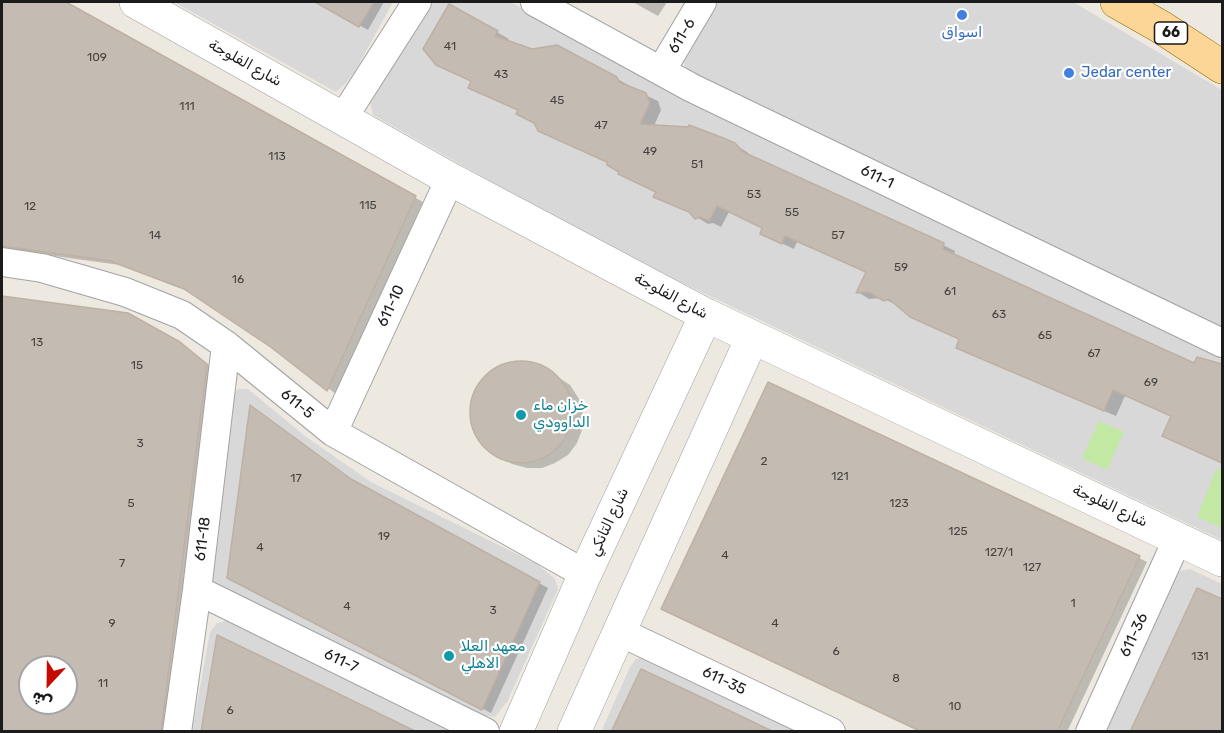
<!DOCTYPE html>
<meta charset="utf-8">
<style>
body{margin:0}
#map{position:relative;width:1224px;height:733px;overflow:hidden;background:#ede9e0;font-family:Rubik,"Noto Naskh Arabic",sans-serif}
canvas{display:block}
.frame{position:absolute;inset:0;border:3px solid #1b1b1b;pointer-events:none}
.north{position:absolute;left:18px;top:655px;width:60px;height:60px;box-sizing:border-box;background:#fff;border:2px solid #a4a4a4;border-radius:50%;rotate:202deg;font-size:16px;font-weight:700;line-height:24px;text-align:center;color:#1b1b1b}
.north::after{content:'';display:block;margin:auto;width:21px;height:27px;background:#c60b00;clip-path:polygon(50% 0,100% 100%,50% 72%,0 100%)}
</style>
<div id="map">
<canvas width="1224" height="733"></canvas>
<div class="frame"></div>
<div class="north">ش</div>
</div>
<script>
const context = document.querySelector('canvas').getContext('2d');
context.lineJoin = 'round';
function paint(path, color) { context.fillStyle = color; context.fill(path, 'evenodd'); }
const shape = rows => new Path2D(rows.map(r => 'M' + r).join(''));
function trace(path, color, width, dash) { context.strokeStyle = color; context.lineWidth = width; context.lineCap = dash ? 'butt' : 'round'; context.setLineDash(dash || []); context.stroke(path); }
function label(font, color, halo, rows, align = 'center') {
  context.font = font + ' Rubik,"Noto Naskh Arabic",sans-serif'; context.lineWidth = 4.5; context.setLineDash([]); context.textBaseline = 'middle'; context.strokeStyle = halo; context.fillStyle = color; for (const [text, x, y, turn = 0] of rows) {
    context.save(); context.translate(x, y); context.rotate((+turn || 0) * Math.PI / 180); context.textAlign = isNaN(turn) ? turn : align; if (halo) context.strokeText(text, 0, 0); context.fillText(text, 0, 0); context.restore();
  }
}
paint(shape([
 [174,2,393,2,354,73,346,83,336,92],
 [425,2,510,2,684,95,1222,354,1222,540,611,249,373,115,370,101],
 [711,2,1073,2,1222,90,1222,327,692,75,685,66,681,56],
 [238,389,248,389,305,436,371,482,537,564,555,579,558,589,507,702,495,717,473,714,214,586,208,574,231,398],
 [1190,569,1222,584,1222,731,1106,732,1174,580,1180,571],
 [227,621,457,731,192,732,210,632,217,623],
 [647,656,809,732,601,732,630,667,636,659]
]), '#d9d8d8');
paint(shape([
 [1099,421,1124,432,1107,470,1082,458],
 [1222,467,1222,528,1197,517,1216,470]
]), '#c2e8a4');
paint(shape([
 [2,2,63,2,423,202,336,394,272,347,191,292,120,265,2,249],
 [318,2,384,2,368,30],
 [633,2,667,2,658,16],
 [450,6,509,39,507,42,616,78,628,85,630,88,658,101,661,110,654,126,734,144,747,152,752,158,943,245,955,251,954,255,1195,365,1197,359,1222,365,1222,463,1176,442,1172,417,1125,396,1116,416,969,354,958,347,961,340,923,323,910,316,899,306,882,298,869,299,858,292,867,272,797,242,794,249,762,234,764,228,729,212,721,227,713,223,708,224,657,193,631,180,608,163,552,137,519,111,481,94,470,87,472,82,437,64],
 [2,298,128,314,188,349,214,369,169,732,2,732],
 [30,667,66,667,66,703,30,703],
 [512,362,529,363,544,368,570,385,579,399,583,415,582,430,577,443,568,455,555,463,542,468,527,468,512,464,487,449,478,437,472,424,471,408,475,392,484,378,496,368],
 [358,485,548,588,491,713,237,582],
 [1139,558,1147,562,1067,732,924,732],
 [1198,590,1222,601,1222,732,1131,732]
]), '#0003');
const building = shape([
 [2,2,66,2,416,196,327,391,272,348,184,289,110,261,2,246,2,2],
 [315,2,374,2,359,27,315,2],
 [449,4,498,31,495,36,532,49,557,45,617,77,619,82,646,93,650,103,640,124,688,127,689,125,721,137,735,143,743,152,944,243,943,249,1194,363,1197,357,1222,364,1222,463,1162,436,1171,416,1113,390,1104,411,956,348,959,339,910,317,889,299,884,301,869,292,856,293,866,272,785,236,782,244,760,234,762,228,717,206,709,221,700,217,695,219,689,212,653,197,656,192,618,174,619,172,607,165,607,162,538,131,534,123,516,114,518,110,468,88,471,81,436,65,423,49,449,4],
 [2,296,128,313,180,342,207,364,161,732,2,732,2,296],
 [30,667,66,667,66,703,30,703,30,667],
 '470 412a51 51 0 1 1 102 0a51 51 0 1 1-102 0Z',
 [768,382,1140,556,1057,732,922,732,661,609,768,382],
 [250,405,351,479,540,582,482,710,227,578,250,405],
 [1197,588,1222,599,1222,732,1130,732,1197,588],
 [217,635,308,679,417,732,201,732,217,635],
 [641,669,703,698,774,732,611,732,641,669]
]);
paint(building, '#c4bcb3');
trace(building, '#beb0a2', 1.5);
const minor = shape([
 [535,2,692,88,1222,343],
 [661,71,702,2],
 [343,118,417,2],
 [2,262,42,268,125,292,182,315,226,345,333,432,585,574],
 [333,432,450,179],
 [197,590,485,732],
 [618,631,831,732],
 [177,732,197,590,226,345],
 [1090,732,1178,538]
]);
const tertiary = shape([
 [136,2,450,179,706,315,1222,560],
 [516,732,585,574,706,315],
 [574,732,752,338]
]);
const primary = shape([
 [1117,2,1161,27,1222,67]
]);
trace(minor, '#a2a2a2', 30);
trace(tertiary, '#a2a2a2', 34);
trace(primary, '#926a00', 34);
trace(minor, '#fff', 28);
trace(tertiary, '#fff', 33);
trace(primary, '#fcd696', 33);
for (const [x, y, r, color] of [
 [962,15,6,"#3f7fe0"],
 [1069,73,6,"#3f7fe0"],
 [521,415,6,"#0f9aa8"],
 [449,656,6,"#0f9aa8"]
]) { const dot = new Path2D(); dot.arc(x, y, r, 0, 2 * Math.PI); context.fillStyle = color; context.fill(dot); trace(dot, '#fff', 2); }
label('12px', '#454341', null, [
 ["41",450,47],
 ["109",97,58],
 ["43",501,75],
 ["45",557,101],
 ["111",187,107],
 ["47",601,126],
 ["49",650,152],
 ["113",277,157],
 ["51",697,165],
 ["53",754,195],
 ["115",368,206],
 ["12",30,207],
 ["55",792,213],
 ["14",155,236],
 ["57",838,236],
 ["59",901,268],
 ["16",238,280],
 ["61",950,292],
 ["63",999,315],
 ["65",1045,336],
 ["13",37,343],
 ["67",1094,354],
 ["15",137,366],
 ["69",1151,383],
 ["3",140,444],
 ["2",764,462],
 ["121",840,477],
 ["17",296,479],
 ["5",131,504],
 ["123",899,504],
 ["125",958,532],
 ["19",384,537],
 ["4",260,548],
 ["127/1",999,553],
 ["4",725,556],
 ["7",122,564],
 ["127",1032,568],
 ["1",1073,604],
 ["4",347,607],
 ["3",493,611],
 ["9",112,624],
 ["4",775,624],
 ["6",836,652],
 ["131",1200,657],
 ["8",896,679],
 ["11",103,684],
 ["10",955,707],
 ["6",230,711]
]);
for (const [x, y, w] of [
 [1171,33,33]
]) { const box = new Path2D(); box.roundRect(x - w / 2, y - 11, w, 22, 4.5); context.fillStyle = '#fff'; context.fill(box); trace(box, '#1b1b1b', 1.5); }
label('bold 14px', '#1b1b1b', null, [
 ["66",1171,33]
]);
label('15px', '#366cbe', '#fff', [
 ["اسواق",962,33],
 ["Jedar center",1081,73,"left"]
]);
label('15px', '#1b1b1b', '#fff', [
 ["611-6",682,36,-59],
 ["شارع الفلوجة",245,63,29],
 ["611-1",877,177,26],
 ["شارع الفلوجة",671,296,28],
 ["611-10",391,306,-65],
 ["611-5",297,404,39],
 ["شارع الفلوجة",1110,506,25],
 ["شارع التانكي",609,522,-65],
 ["611-18",203,539,-83],
 ["611-36",1134,635,-65],
 ["611-7",341,661,26],
 ["611-35",724,681,25]
]);
label('15px', '#0d838f', '#fff', [
 ["خزان ماء",533,406],
 ["الداوودي",533,423],
 ["معهد العلا",461,647],
 ["الاهلي",461,664]
], 'left');
</script>
